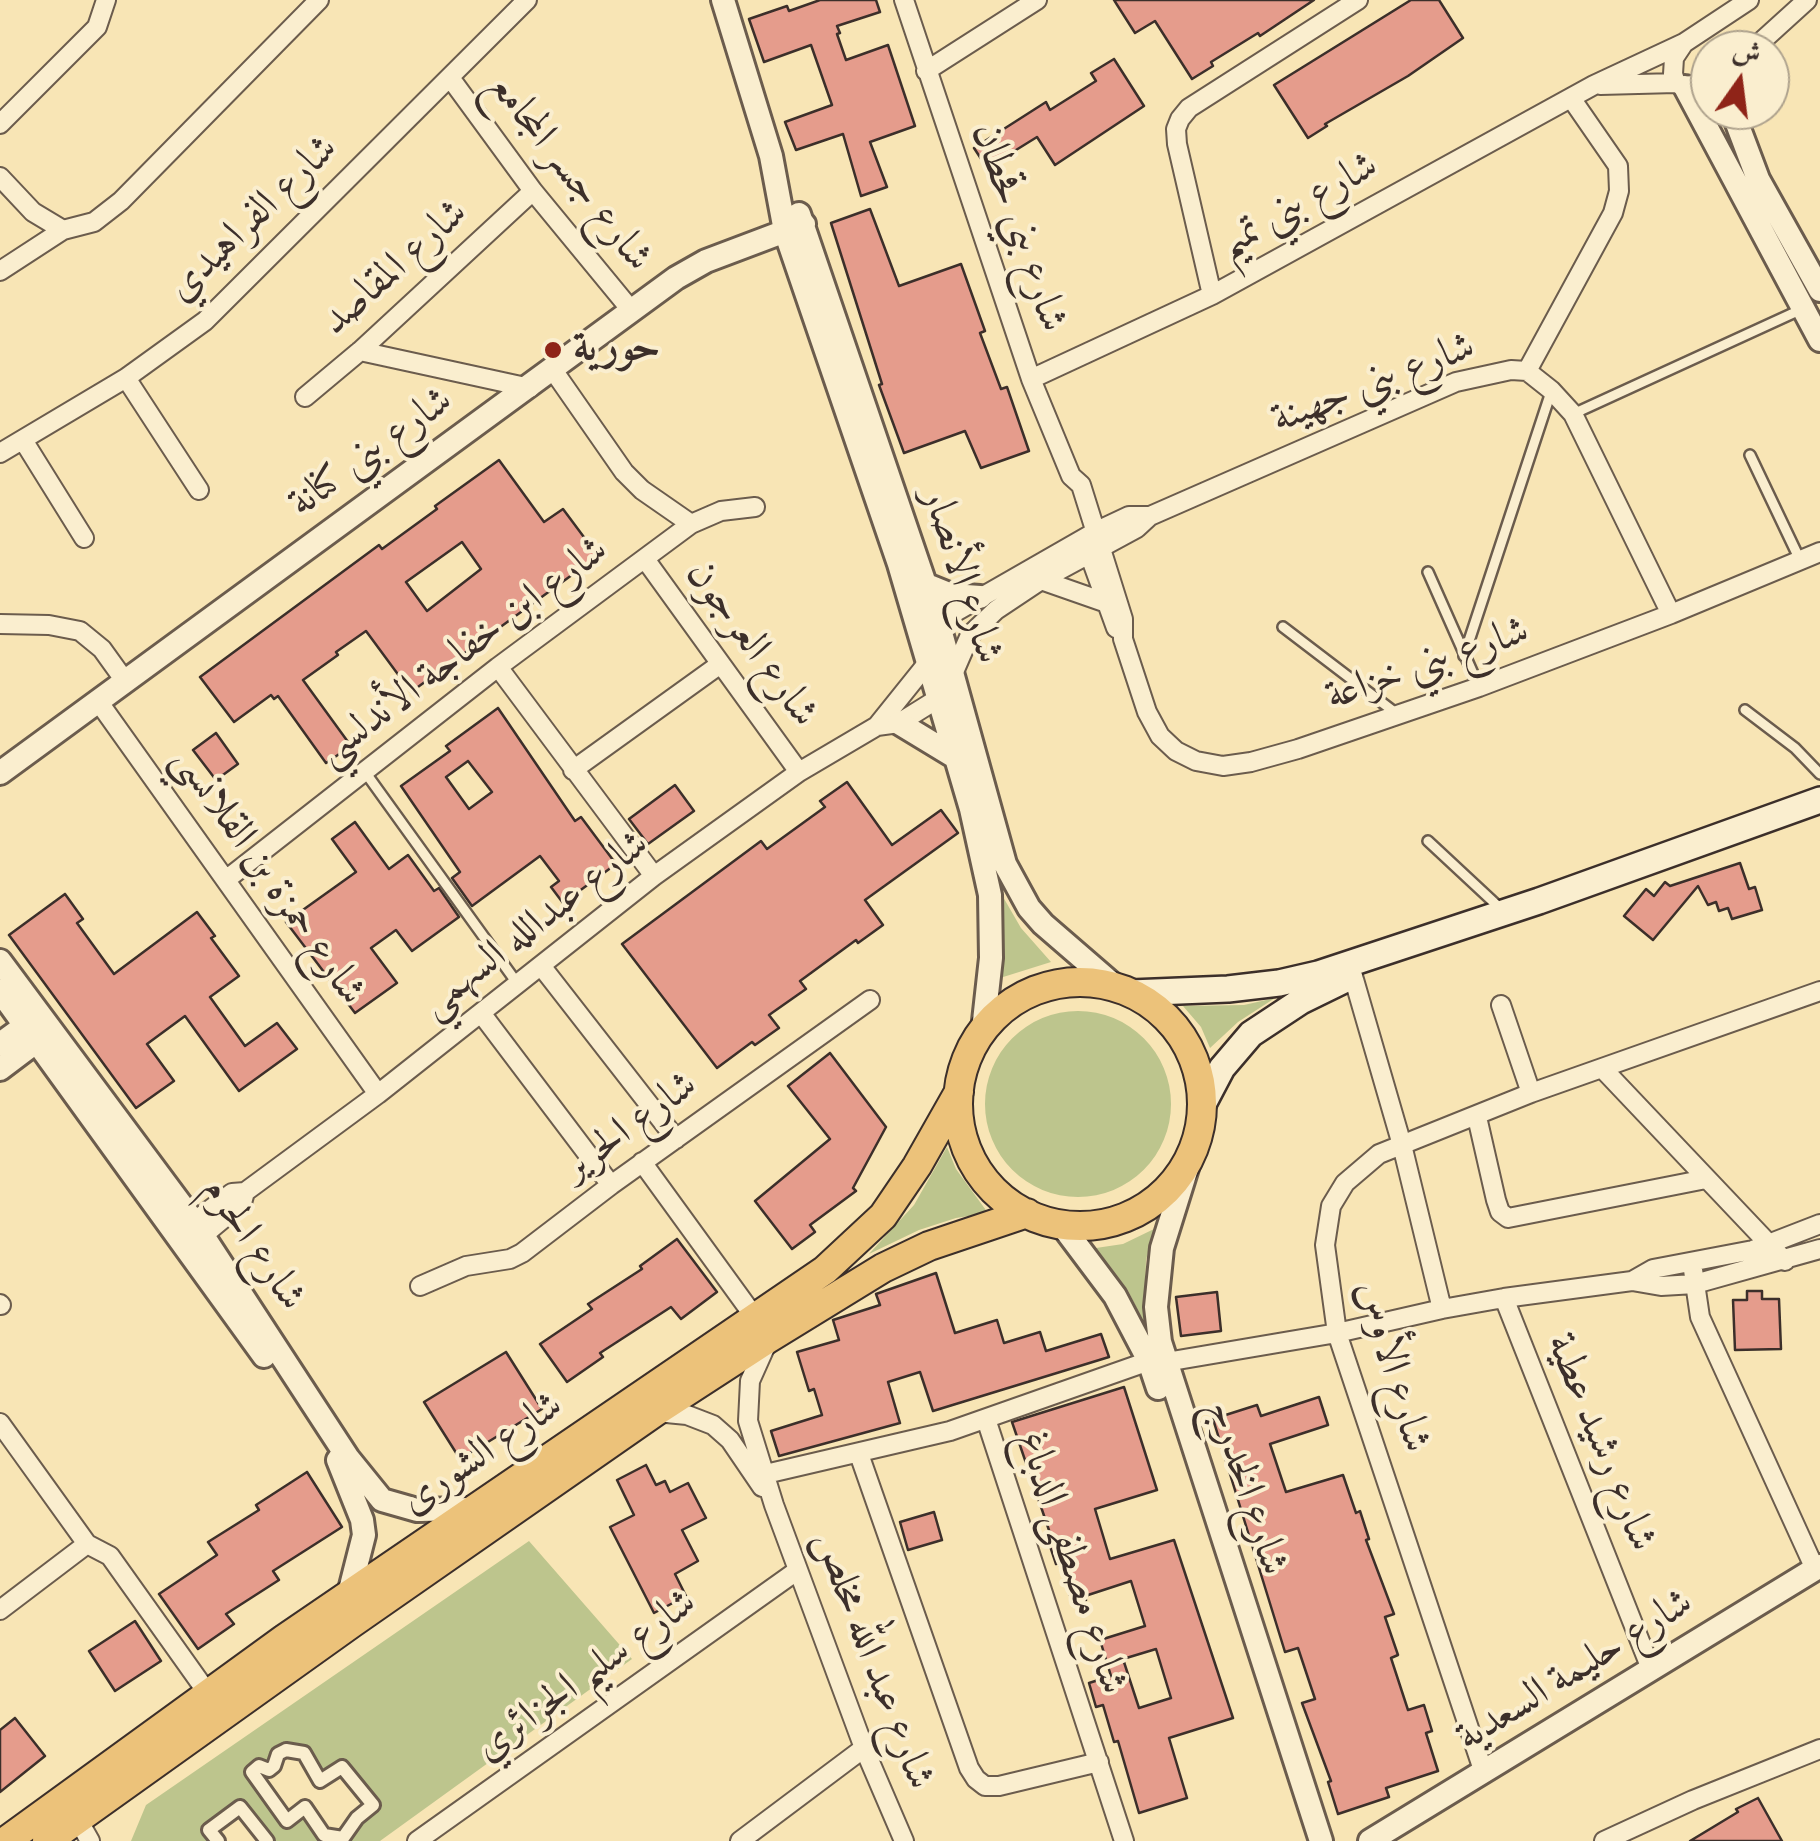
<!DOCTYPE html>
<meta charset="utf-8">
<style>
body{margin:0}
#map{position:relative;width:1820px;height:1841px;overflow:hidden;background:#f8e5b5;font-family:"IM FELL Double Pica",Amiri,serif}
canvas{display:block}
.north{position:absolute;left:1690px;top:30px;width:100px;height:100px;box-sizing:border-box;background:#faeecf;border:2px solid #aea28d;border-radius:50%;rotate:14deg;font-size:28px;font-weight:700;line-height:40px;text-align:center;color:#3c2f2a}
.north::after{content:'';display:block;margin:auto;width:35px;height:45px;background:#8f2418;clip-path:polygon(50% 0,100% 100%,50% 72%,0 100%)}
</style>
<div id="map">
<canvas width="1820" height="1841"></canvas>
<div class="north">ش</div>
</div>
<script>
const context = document.querySelector('canvas').getContext('2d');
context.lineJoin = 'round';
function paint(path, color) { context.fillStyle = color; context.fill(path, 'evenodd'); }
const shape = rows => new Path2D(rows.map(r => 'M' + r).join(''));
function trace(path, color, width, dash) { context.strokeStyle = color; context.lineWidth = width; context.lineCap = dash ? 'butt' : 'round'; context.setLineDash(dash || []); context.stroke(path); }
function label(font, color, halo, rows, align = 'center') {
  context.font = font + ' "IM FELL Double Pica",Amiri,serif'; context.lineWidth = 8; context.setLineDash([]); context.textBaseline = 'middle'; context.strokeStyle = halo; context.fillStyle = color; for (const [text, x, y, turn = 0] of rows) {
    context.save(); context.translate(x, y); context.rotate((+turn || 0) * Math.PI / 180); context.textAlign = isNaN(turn) ? turn : align; if (halo) context.strokeText(text, 0, 0); context.fillText(text, 0, 0); context.restore();
  }
}
paint(shape([
 [999,890,1021,928,1051,962,1000,978,1003,939],
 [1275,998,1238,1022,1210,1048,1201,1027,1183,1006,1244,1005],
 '985 1104a93 93 0 1 1 186 0a93 93 0 1 1-186 0Z',
 [947,1147,956,1169,988,1213,956,1218,919,1230,869,1254,914,1205],
 [1154,1229,1146,1260,1144,1322,1127,1289,1096,1248,1123,1244],
 [529,1541,632,1659,380,1841,267,1841,240,1807,210,1830,218,1841,131,1841,146,1805],
 [286,1750,309,1758,320,1781,342,1767,373,1805,336,1838,305,1807,286,1820,253,1772,274,1766]
]), '#bdc58d');
const building = shape([
 [820,0,876,0,880,12,837,26,840,33,837,34,846,60,888,45,915,126,870,142,887,187,861,196,843,134,796,150,785,122,832,105,811,45,764,62,749,19,787,6,789,11,820,0],
 [1114,0,1314,0,1260,36,1258,33,1211,62,1213,66,1192,79,1155,21,1135,33,1114,0],
 [1411,0,1439,0,1463,38,1408,76,1325,124,1327,126,1308,138,1274,85,1411,0],
 [1114,59,1144,106,1055,165,1037,137,987,168,974,148,1046,102,1050,110,1096,81,1091,73,1114,59],
 [870,209,899,286,961,264,985,331,980,333,1001,389,1007,387,1029,451,981,468,965,431,904,453,879,385,882,384,831,223,870,209],
 [499,460,544,522,563,509,598,556,411,692,366,631,336,652,338,655,303,680,351,746,326,763,278,696,274,699,271,695,234,722,200,677,379,545,382,549,437,509,435,506,499,460],
 [462,542,481,569,427,611,406,582,462,542],
 [498,708,575,821,581,817,616,864,563,903,551,887,559,881,540,856,472,906,452,878,460,872,401,786,450,751,446,746,498,708],
 [468,761,492,792,469,809,446,777,468,761],
 [216,733,238,764,216,780,193,750,216,733],
 [847,782,892,845,941,810,958,833,865,900,883,925,858,943,856,940,800,981,806,989,769,1015,779,1028,755,1045,752,1042,717,1068,622,944,761,841,767,849,825,807,820,801,847,782],
 [675,785,694,811,648,844,629,819,675,785],
 [355,822,389,869,408,855,434,891,439,888,459,917,412,951,396,930,371,948,397,983,355,1013,286,922,356,872,332,839,355,822],
 [1740,863,1749,889,1755,887,1762,910,1732,919,1728,908,1719,911,1716,902,1708,905,1698,886,1653,940,1624,916,1646,889,1654,896,1665,882,1670,886,1740,863],
 [65,894,83,919,77,923,114,974,197,912,215,936,211,938,239,976,210,997,245,1046,277,1023,297,1049,239,1091,185,1016,147,1044,174,1081,136,1108,9,935,65,894],
 [830,1053,886,1127,853,1188,856,1191,810,1225,815,1232,792,1249,755,1201,830,1139,788,1086,830,1053],
 [677,1239,717,1292,681,1319,671,1307,600,1353,603,1357,567,1382,540,1344,592,1309,588,1304,642,1269,640,1266,677,1239],
 [936,1273,955,1333,997,1320,1004,1343,1040,1332,1046,1351,1101,1334,1109,1357,933,1411,920,1372,888,1382,900,1423,779,1456,771,1431,822,1415,814,1389,809,1391,797,1352,839,1340,833,1320,880,1305,876,1294,936,1273],
 [1747,1291,1762,1291,1762,1299,1779,1299,1781,1349,1735,1350,1733,1300,1747,1300,1747,1291],
 [1217,1292,1221,1331,1181,1336,1176,1297,1217,1292],
 [506,1352,542,1409,460,1459,424,1402,506,1352],
 [1124,1387,1157,1490,1095,1509,1110,1559,1174,1540,1233,1718,1169,1738,1187,1798,1139,1813,1118,1741,1114,1742,1103,1705,1096,1707,1089,1683,1111,1676,1100,1640,1145,1626,1131,1581,1085,1596,1086,1600,1073,1604,1059,1563,1056,1564,1048,1540,1052,1539,1012,1422,1124,1387],
 [1156,1649,1171,1698,1139,1708,1123,1659,1156,1649],
 [1319,1397,1328,1425,1270,1444,1286,1492,1343,1475,1356,1513,1360,1511,1369,1539,1366,1540,1394,1614,1385,1617,1398,1655,1391,1658,1408,1710,1424,1705,1432,1731,1426,1733,1438,1771,1386,1788,1389,1797,1338,1814,1328,1782,1331,1781,1302,1703,1315,1699,1298,1648,1285,1652,1213,1419,1257,1405,1261,1416,1319,1397],
 [646,1465,656,1485,665,1481,670,1492,688,1483,706,1518,682,1530,698,1561,675,1574,686,1596,654,1613,610,1527,634,1515,617,1480,646,1465],
 [307,1472,342,1527,273,1571,279,1580,226,1614,234,1624,198,1649,159,1594,217,1555,208,1542,259,1510,256,1505,307,1472],
 [934,1512,942,1540,908,1550,900,1522,934,1512],
 [135,1621,161,1661,115,1691,89,1651,135,1621],
 [15,1718,45,1756,0,1792,0,1730,15,1718],
 [1758,1798,1782,1841,1690,1841,1738,1812,1736,1809,1758,1798]
]);
paint(building, '#e59c8c');
trace(building, '#3c2f2a', 2.5);
const service = shape([
 [1573,414,1800,310],
 [1750,455,1800,560],
 [1428,572,1479,687],
 [1283,627,1397,714],
 [1464,656,1551,392],
 [1745,710,1795,748,1820,774],
 [365,772,517,983],
 [1428,841,1501,909]
]);
const pedestrian = shape([
 [286,1750,304,1753,320,1781,342,1767,373,1805,357,1818,343,1838,324,1835,305,1807,287,1821,252,1772,259,1766,269,1770,274,1766,278,1754,286,1750],
 [218,1841,209,1830,240,1807,267,1841]
]);
const minor = shape([
 [904,0,1031,379,1071,476,1081,485,1123,619,1123,639,1147,712,1160,736,1176,751,1196,761,1223,766,1251,762,1298,749,1479,687,1671,614,1820,552],
 [1752,50,1807,0],
 [926,71,1037,0],
 [451,79,533,191,631,310],
 [1710,80,1685,87,1676,83,1673,74,1674,58,1684,43,1749,0],
 [1600,85,1676,83],
 [0,124,97,27,106,0],
 [0,177,33,212,63,230,94,222,121,201,319,0],
 [0,271,63,230],
 [1212,295,1177,144,1176,129,1180,119,1189,108,1358,0],
 [360,351,530,388],
 [553,370,624,472,642,490,691,524],
 [1527,371,1613,213,1619,191,1618,166,1571,98],
 [126,378,199,490],
 [1031,379,1212,295,1594,85,1684,43],
 [305,397,360,351,533,191],
 [23,440,84,538],
 [0,453,126,378,205,321,527,0],
 [645,559,799,772],
 [1091,559,1116,628],
 [1041,580,1104,602],
 [0,624,49,625,80,631,102,649,125,681],
 [934,629,938,622,1095,532,1129,516,1150,516],
 [498,667,654,876],
 [98,701,378,1094],
 [877,726,926,665,928,654],
 [573,770,719,665],
 [227,879,498,667,691,524,721,511,755,507],
 [542,967,676,1139],
 [1353,976,1402,1145,1442,1309],
 [1501,1005,1531,1093],
 [481,1013,611,1185],
 [1602,1068,1785,1261],
 [1477,1117,1496,1200,1500,1212,1508,1218,1706,1179],
 [642,1162,756,1319],
 [187,1227,232,1193,245,1192],
 [194,1243,242,1203,245,1192,378,1094,654,876,799,772,877,726,899,723,939,698,947,688,970,635,996,610,1041,580,1137,528,1150,516,1456,382,1511,370,1527,371,1551,390,1573,414,1671,614],
 [1692,1263,1700,1317,1815,1569],
 [1632,1281,1653,1269,1753,1250,1820,1224],
 [420,1286,466,1266,510,1259,522,1253,611,1185,870,1000],
 [1504,1298,1651,1669],
 [0,1304,1,1305],
 [767,1343,750,1381,748,1421,774,1505,864,1748,904,1841],
 [1166,1362,1337,1333,1442,1309,1504,1298,1632,1281,1661,1286,1695,1284,1820,1249],
 [656,1412,687,1415,713,1425,730,1440,762,1487],
 [986,1419,1124,1841],
 [0,1423,87,1544],
 [859,1454,969,1768,976,1779,985,1786,999,1786,1099,1762],
 [757,1476,950,1431,1149,1361],
 [87,1544,110,1556,209,1695],
 [0,1610,87,1544],
 [1484,1773,1337,1333,1325,1245,1331,1206,1345,1183,1379,1154,1531,1093,1820,991],
 [77,1818,90,1841],
 [417,1841,798,1570],
 [740,1841,864,1748],
 [1604,1841,1693,1800,1820,1749]
]);
const tertiary = shape([
 [723,0,771,156,785,231,899,564,971,809,990,895,991,958,983,1030],
 [1685,87,1820,340],
 [1732,110,1758,179,1820,290],
 [799,214,938,622,1005,864,1029,908,1043,924,1117,988],
 [924,584,951,595,980,597],
 [899,723,955,757],
 [0,773,676,278,706,261,804,224],
 [0,961,194,1222,348,1458,382,1500,417,1510,473,1509],
 [0,991,264,1356],
 [0,1044,36,1018],
 [0,1069,45,1035],
 [1192,1152,1162,1248,1156,1307,1160,1342,1321,1841],
 [1061,1224,1115,1296,1149,1361,1158,1388],
 [338,1460,362,1520,364,1535,349,1594],
 [1370,1841,1820,1566]
]);
const secondary = shape([
 [1131,993,1228,989,1279,983,1318,974,1539,901,1820,800],
 [1202,1106,1222,1068,1251,1034,1301,1001,1348,978]
]);
const primary = shape([
 '958 1104a122 122 0 1 1 244 0a122 122 0 1 1-244 0Z',
 [6,1841,284,1639,825,1270,883,1216,917,1166,959,1092],
 [47,1841,352,1623,655,1412,769,1338,883,1268,929,1246,1027,1213]
]);
trace(service, '#6b5c4d', 14);
trace(pedestrian, '#6b5c4d', 18);
trace(minor, '#6b5c4d', 22);
trace(tertiary, '#6b5c4d', 28);
trace(secondary, '#3c2f2a', 30);
trace(primary, '#3c2f2a', 32);
trace(service, '#faeecf', 9);
trace(pedestrian, '#faeecf', 12);
trace(minor, '#faeecf', 18);
trace(tertiary, '#faeecf', 22);
trace(secondary, '#faeecf', 25);
trace(primary, '#ecc27a', 28);
for (const [x, y, r, color] of [
 [553,350,10,"#8f2418"]
]) { const dot = new Path2D(); dot.arc(x, y, r, 0, 2 * Math.PI); context.fillStyle = color; context.fill(dot); trace(dot, '#faeecf', 4); }
label('42px', '#3c2f2a', '#faeecf', [
 ["شارع جسر المجامع",568,173,52],
 ["شارع بني تميم",1299,207,-29],
 ["شارع الفراهيدي",254,220,-44],
 ["شارع بني قحطان",1017,228,71],
 ["شارع المقاصد",396,269,-42],
 ["شارع بني جهينة",1374,385,-21],
 ["شارع بني كنانة",372,454,-36],
 ["شارع الأنصار",960,576,72],
 ["شارع العرجون",750,645,54],
 ["شارع ابن خفاجة الأندلسي",464,653,-37],
 ["شارع بني خزاعة",1428,666,-19],
 ["شارع حمزة بن القلانسي",267,877,55],
 ["شارع عبدالله السهمي",536,926,-38],
 ["شارع الحرير",631,1128,-36],
 ["شارع الحرم",252,1245,56],
 ["شارع الأوس",1391,1367,74],
 ["شارع رشيد عطية",1599,1443,68],
 ["شارع الشورى",483,1455,-34],
 ["شارع الخدرج",1245,1488,72],
 ["شارع مصطفى الدباغ",1070,1563,72],
 ["شارع عبد الله مخلص",871,1661,69],
 ["شارع حليمة السعدية",1576,1672,-32],
 ["شارع سليم الجزائري",587,1677,-36]
]);
label('bold 42px', '#3c2f2a', '#faeecf', [
 ["حورية",573,350]
], 'left');
</script>
